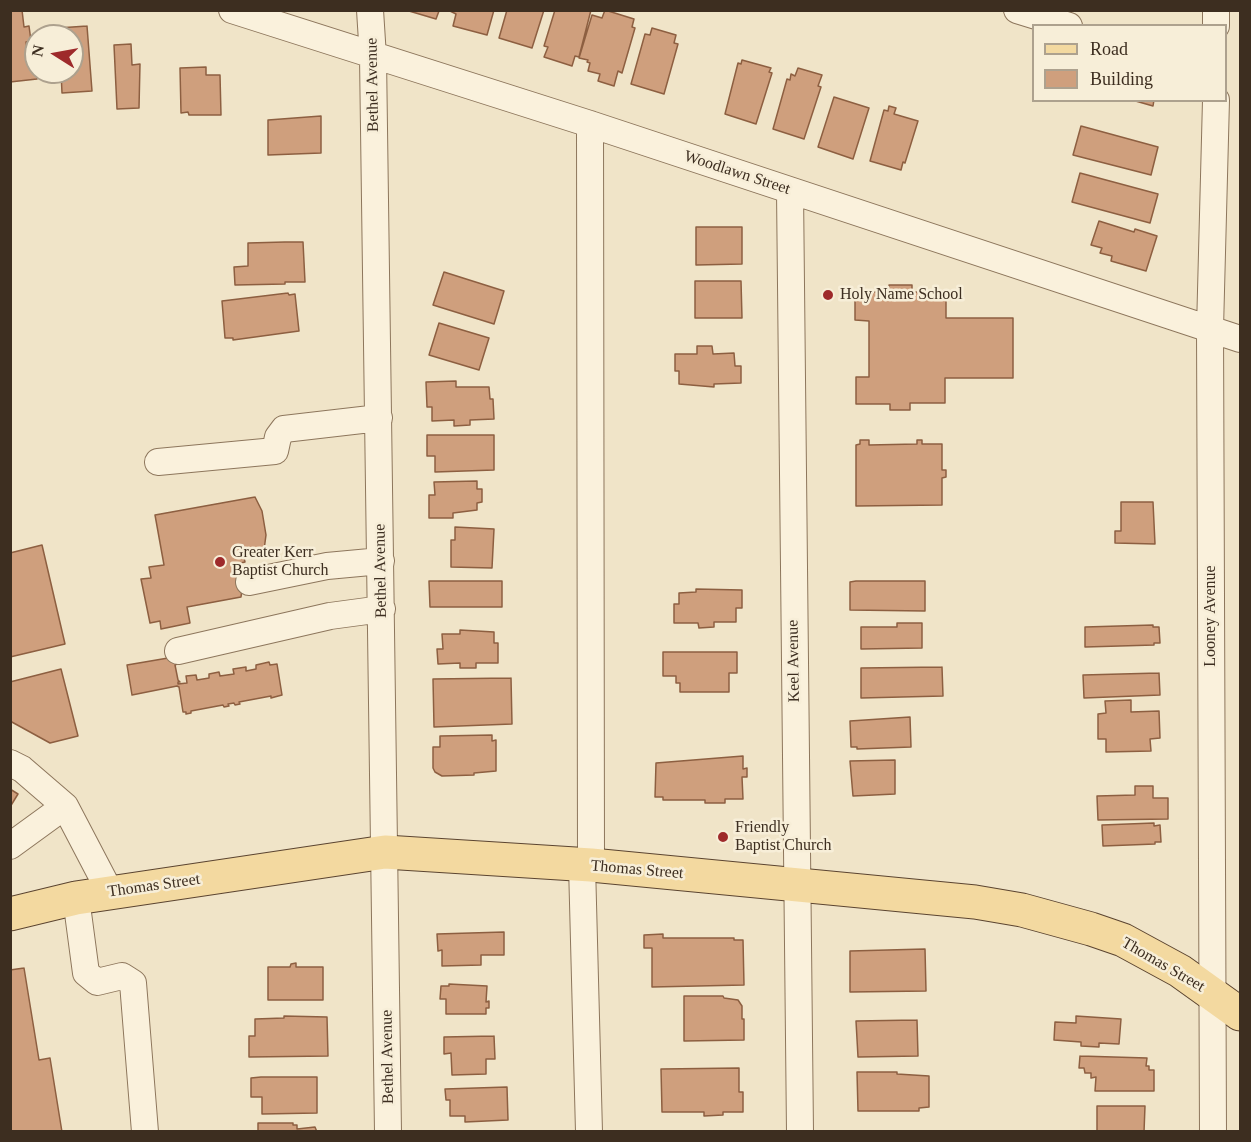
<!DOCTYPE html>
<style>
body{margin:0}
#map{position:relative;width:1251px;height:1142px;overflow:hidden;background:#f0e4c8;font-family:Georgia,serif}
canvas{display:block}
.frame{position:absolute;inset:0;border:12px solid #3d2e20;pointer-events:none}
.legend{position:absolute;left:1032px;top:24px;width:195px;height:78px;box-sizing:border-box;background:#f7eed8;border:2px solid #ada18e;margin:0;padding:8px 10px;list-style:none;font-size:18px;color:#3d2e20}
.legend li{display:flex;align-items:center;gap:12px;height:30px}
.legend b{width:30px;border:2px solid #ada18e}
.north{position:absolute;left:24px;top:24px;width:60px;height:60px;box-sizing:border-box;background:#f7eed8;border:2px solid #ada18e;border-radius:50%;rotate:281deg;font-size:16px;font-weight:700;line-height:24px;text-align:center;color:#3d2e20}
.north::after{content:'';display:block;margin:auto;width:21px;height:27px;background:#9e2a2b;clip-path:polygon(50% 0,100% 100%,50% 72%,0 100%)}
</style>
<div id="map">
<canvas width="1251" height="1142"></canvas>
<div class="frame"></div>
<ul class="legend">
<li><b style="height:8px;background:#f3d9a0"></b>Road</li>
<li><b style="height:16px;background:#cf9f7d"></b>Building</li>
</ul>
<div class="north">N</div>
</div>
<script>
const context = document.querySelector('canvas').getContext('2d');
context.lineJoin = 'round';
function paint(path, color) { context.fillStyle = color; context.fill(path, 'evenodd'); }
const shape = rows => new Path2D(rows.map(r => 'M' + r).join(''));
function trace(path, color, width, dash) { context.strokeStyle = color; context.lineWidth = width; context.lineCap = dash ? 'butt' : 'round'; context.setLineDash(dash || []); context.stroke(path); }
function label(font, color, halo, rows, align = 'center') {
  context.font = font + ' Georgia,serif'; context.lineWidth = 5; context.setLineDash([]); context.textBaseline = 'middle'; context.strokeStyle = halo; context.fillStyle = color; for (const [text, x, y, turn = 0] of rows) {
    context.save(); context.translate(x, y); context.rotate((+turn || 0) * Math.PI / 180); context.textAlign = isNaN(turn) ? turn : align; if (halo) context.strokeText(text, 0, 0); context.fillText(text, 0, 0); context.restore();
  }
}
const building = shape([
 [10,10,22,10,24,27,29,26,31,41,26,42,29,63,35,62,37,79,10,82,10,10],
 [443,10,439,11,436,19,409,11,443,10],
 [448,10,494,10,487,35,453,26,456,14,448,10],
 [507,10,544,10,532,48,499,38,507,10],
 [555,10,591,10,579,57,575,56,572,66,544,57,548,47,544,46,555,10],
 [605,10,634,19,632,27,635,28,622,73,618,71,614,86,598,81,600,74,588,71,590,63,587,62,588,60,579,58,592,15,602,18,605,10],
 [87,26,92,91,62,93,61,72,72,72,72,36,58,36,58,28,87,26],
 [652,28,676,35,674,43,678,44,664,94,631,84,645,34,650,35,652,28],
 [131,44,132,65,140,64,139,108,117,109,114,45,131,44],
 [742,60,771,68,769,72,772,73,756,124,725,114,738,63,741,64,742,60],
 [206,67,206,75,220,75,221,115,189,115,188,112,181,113,180,68,206,67],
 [798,68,822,75,818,86,821,87,804,139,773,129,787,79,790,80,791,74,795,76,798,68],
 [834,97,869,108,853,159,818,147,834,97],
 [1132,100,1154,100,1153,106,1132,100],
 [889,106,896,108,894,114,918,121,905,163,903,162,901,170,870,161,884,110,888,111,889,106],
 [321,116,321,153,268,155,268,120,321,116],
 [1081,126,1158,147,1151,175,1073,155,1081,126],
 [1080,173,1158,194,1150,223,1072,202,1080,173],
 [1099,221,1134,232,1135,229,1157,236,1146,271,1111,261,1112,256,1100,253,1102,248,1091,245,1099,221],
 [696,227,742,227,742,264,696,265,696,227],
 [285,242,303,242,305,282,285,282,285,284,235,285,234,267,248,266,248,243,285,242],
 [444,272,504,291,494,324,433,305,444,272],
 [695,281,741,281,742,318,695,318,695,281],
 [889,285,912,285,912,292,946,292,946,318,1013,318,1013,378,945,378,945,403,910,403,910,410,890,410,890,404,856,404,856,377,869,377,869,321,855,320,855,292,889,292,889,285],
 [288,293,289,295,295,294,299,331,233,340,233,338,225,338,222,301,288,293],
 [439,323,489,338,479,370,429,355,439,323],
 [697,346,712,346,713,354,734,353,735,366,741,366,741,383,714,384,714,387,679,384,679,371,675,371,675,354,697,354,697,346],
 [456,381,456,387,489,387,490,399,493,399,494,419,470,420,470,425,454,426,454,420,432,421,432,407,427,407,426,382,456,381],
 [427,435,494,435,494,470,435,472,435,456,427,456,427,435],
 [860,440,869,440,869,445,917,444,917,440,922,440,922,444,942,444,942,470,946,470,946,477,942,478,942,505,856,506,856,445,860,444,860,440],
 [477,481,477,489,482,489,482,502,477,503,477,510,453,513,453,518,429,518,429,495,435,495,434,482,477,481],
 [255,497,262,511,266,535,264,550,243,554,245,562,236,564,243,582,241,597,187,607,190,623,161,629,160,621,150,623,141,579,151,578,149,567,164,565,155,515,255,497],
 [1121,502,1153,502,1155,544,1115,543,1115,531,1121,531,1121,502],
 [455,527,494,529,492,568,451,567,451,540,455,540,455,527],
 [42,545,65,644,10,657,10,553,42,545],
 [429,581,502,581,502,607,430,607,429,581],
 [856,581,925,581,925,611,850,610,850,582,856,581],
 [696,589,742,590,742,608,736,608,736,622,714,622,714,627,699,628,698,623,674,623,674,604,679,604,679,593,696,592,696,589],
 [897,623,922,623,922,648,861,649,861,627,897,627,897,623],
 [1153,625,1153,627,1159,627,1160,643,1154,643,1154,645,1085,647,1085,627,1153,625],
 [460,630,494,632,494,643,498,643,498,663,476,663,476,668,460,668,460,663,438,664,437,649,443,649,442,634,460,634,460,630],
 [663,652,737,652,737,673,729,673,729,692,680,692,680,683,676,683,676,676,663,676,663,652],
 [174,657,177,664,175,665,178,680,180,682,178,682,178,684,187,683,186,676,196,675,197,680,209,678,209,674,219,672,220,676,234,674,233,669,246,667,246,671,256,669,256,665,269,662,270,665,277,664,282,695,271,698,271,696,239,702,240,704,235,705,234,703,228,704,229,706,224,707,223,705,191,711,191,713,186,714,186,712,183,712,179,687,177,686,132,695,127,665,174,657],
 [942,667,943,696,861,698,861,668,942,667],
 [61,669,78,736,50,743,10,721,10,682,61,669],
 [1159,673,1160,695,1084,698,1083,675,1159,673],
 [511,678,512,724,434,727,433,679,511,678],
 [1131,700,1131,712,1159,711,1160,738,1150,739,1151,751,1106,752,1106,739,1098,739,1098,714,1106,713,1105,701,1131,700],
 [910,717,911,747,857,749,857,747,851,747,850,721,910,717],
 [492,735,492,741,496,740,496,771,474,773,474,775,442,776,435,772,433,768,433,747,440,747,440,736,492,735],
 [743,756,743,769,747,768,747,777,742,777,743,799,725,799,725,803,705,803,705,800,663,800,663,797,655,797,656,763,743,756],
 [895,760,895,794,853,796,850,761,895,760],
 [1135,786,1153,786,1153,798,1168,798,1168,819,1098,820,1097,796,1135,795,1135,786],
 [10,789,18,794,10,807,10,789],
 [1154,823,1154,826,1160,825,1161,842,1155,842,1155,844,1103,846,1102,825,1154,823],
 [504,932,504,955,481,955,481,965,442,966,442,950,438,951,437,934,504,932],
 [663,934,663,938,734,938,734,940,743,940,744,985,652,987,652,948,644,948,644,935,663,934],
 [925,949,926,991,850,992,850,951,925,949],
 [296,963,296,967,323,967,323,1000,268,1000,268,967,290,967,291,964,296,963],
 [24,968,39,1060,50,1058,62,1132,10,1132,10,970,24,968],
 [449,984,487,986,486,1002,489,1001,489,1008,486,1008,486,1014,446,1014,446,999,440,999,441,986,449,986,449,984],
 [684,996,723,996,724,998,738,1000,742,1006,742,1019,744,1019,744,1040,684,1041,684,996],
 [284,1016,327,1017,328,1056,249,1057,249,1036,255,1036,255,1019,284,1018,284,1016],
 [1076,1016,1121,1019,1119,1044,1099,1043,1099,1047,1081,1046,1081,1042,1054,1040,1055,1022,1076,1023,1076,1016],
 [917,1020,918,1056,858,1057,856,1021,917,1020],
 [494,1036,495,1059,486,1059,486,1074,452,1075,451,1053,444,1054,444,1037,494,1036],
 [1080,1056,1147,1058,1146,1066,1149,1066,1149,1070,1154,1070,1154,1091,1095,1091,1096,1077,1091,1078,1091,1073,1085,1073,1084,1068,1079,1068,1080,1056],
 [739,1068,739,1092,743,1092,743,1112,723,1112,723,1115,704,1116,704,1112,662,1112,661,1069,739,1068],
 [857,1072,897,1072,897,1074,929,1076,929,1107,919,1108,919,1111,858,1111,857,1072],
 [261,1077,317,1077,317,1113,262,1114,262,1097,251,1097,251,1078,261,1077],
 [507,1087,508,1120,465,1122,465,1116,450,1116,450,1100,446,1100,445,1089,507,1087],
 [1097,1106,1145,1106,1144,1132,1097,1132,1097,1106],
 [258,1123,293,1123,293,1125,297,1125,297,1129,315,1127,317,1132,258,1132,258,1123]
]);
paint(building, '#cf9f7d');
trace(building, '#8d5f41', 1.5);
const minor = shape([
 [232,10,590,124,1240,339],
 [370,10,373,57,388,1132],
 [1017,10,1069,26],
 [1216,10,1216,26],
 [590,124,591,865],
 [790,191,800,1132],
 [158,462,275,451,278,437,284,429,379,418],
 [249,582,327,566,381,561],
 [178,651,330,616,382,609],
 [10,763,22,769,65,806,110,892],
 [10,846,65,806],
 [582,865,589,1132],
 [76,898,86,973,97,982,122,976,133,983,145,1132],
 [1213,1132,1210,329,1216,100]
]);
const major = shape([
 [10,914,76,898,385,852,591,865,975,902,1022,910,1091,929,1123,940,1180,971,1240,1014]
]);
trace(minor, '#8d765c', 28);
trace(major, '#5b4430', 35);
trace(minor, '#faf1dc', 26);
trace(major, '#f3d9a0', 33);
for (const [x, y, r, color] of [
 [828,295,6,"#9e2a2b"],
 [220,562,6,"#9e2a2b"],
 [723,837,6,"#9e2a2b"]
]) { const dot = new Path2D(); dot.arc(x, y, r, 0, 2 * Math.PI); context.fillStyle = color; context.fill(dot); trace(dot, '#f7eed8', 2); }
label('16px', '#3d2e20', '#f7eed8', [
 ["Bethel Avenue",373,85,-91],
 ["Woodlawn Street",737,173,18],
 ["Bethel Avenue",381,571,-91],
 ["Looney Avenue",1211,616,-90],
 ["Keel Avenue",794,661,-91],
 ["Thomas Street",637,870,5],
 ["Thomas Street",154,886,-8],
 ["Thomas Street",1163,965,30],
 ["Bethel Avenue",388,1057,-91]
]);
label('16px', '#3d2e20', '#f7eed8', [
 ["Holy Name School",840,295],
 ["Greater Kerr",232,553],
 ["Baptist Church",232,571],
 ["Friendly",735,828],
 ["Baptist Church",735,846]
], 'left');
</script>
